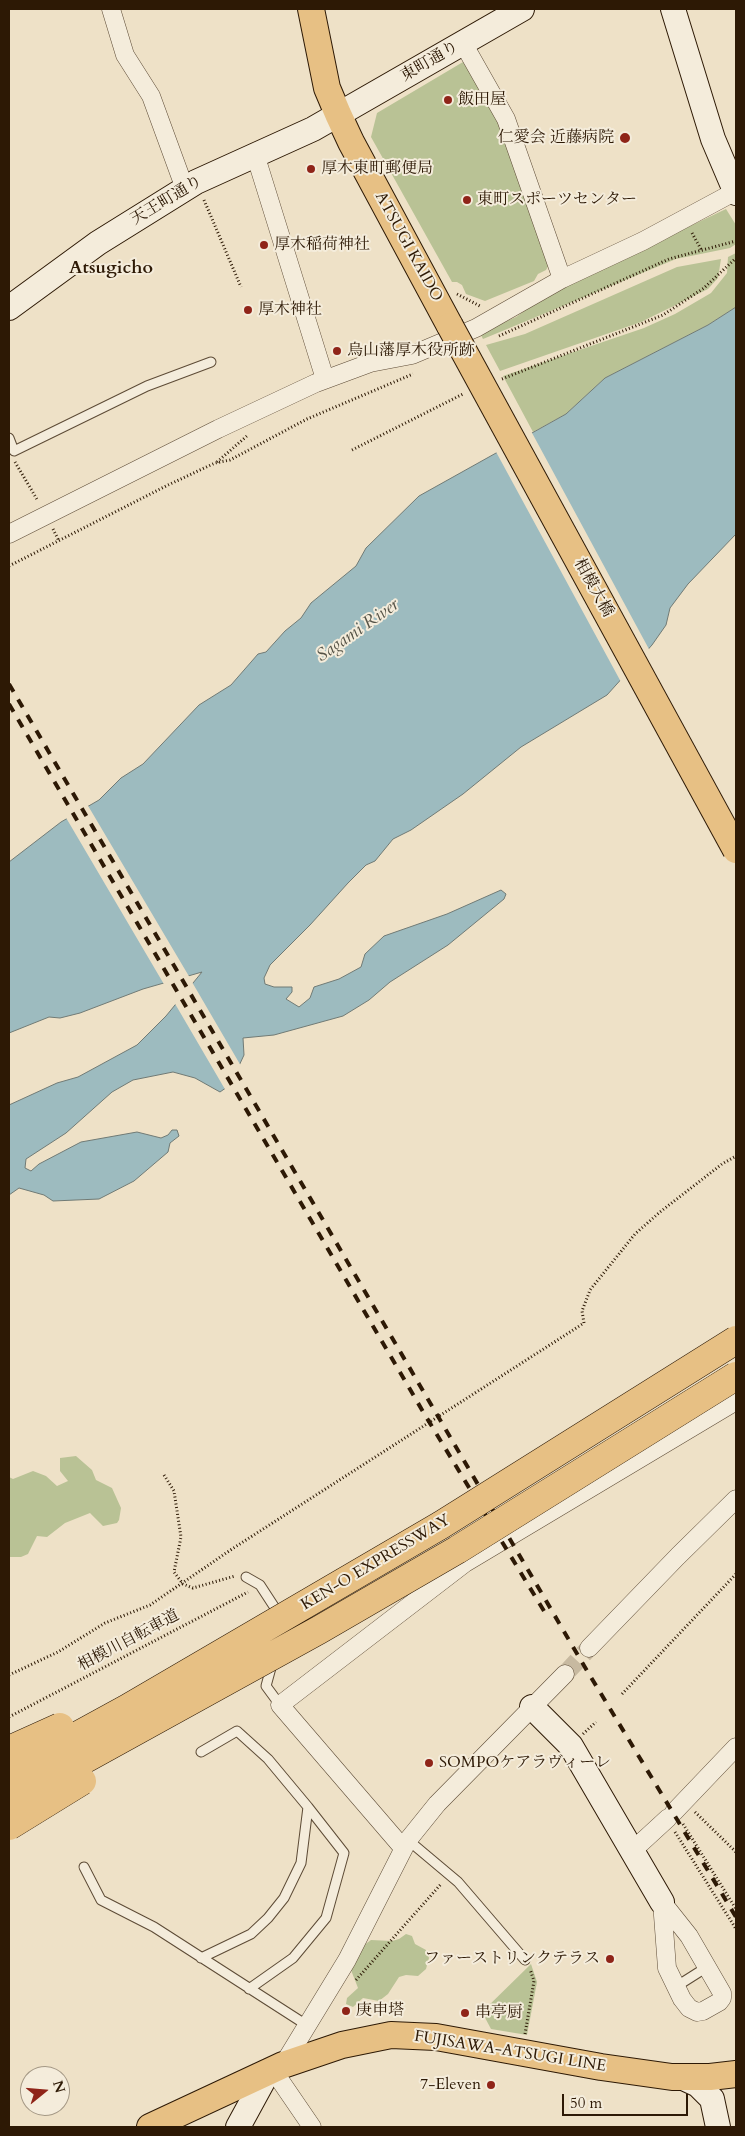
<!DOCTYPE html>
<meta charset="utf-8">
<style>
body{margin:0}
#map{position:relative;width:745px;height:2136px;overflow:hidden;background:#eee1c7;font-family:Cardo,serif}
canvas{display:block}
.frame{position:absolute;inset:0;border:10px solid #2d1905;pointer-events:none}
.north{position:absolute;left:20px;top:2066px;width:50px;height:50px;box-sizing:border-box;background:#f4ecdb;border:1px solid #a49885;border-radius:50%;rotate:73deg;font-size:14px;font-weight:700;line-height:20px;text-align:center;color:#2d1905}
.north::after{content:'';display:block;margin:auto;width:18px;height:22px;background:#8f2418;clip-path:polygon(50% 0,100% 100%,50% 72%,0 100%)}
.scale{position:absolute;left:562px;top:2094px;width:126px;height:22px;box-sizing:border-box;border:2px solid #2d1905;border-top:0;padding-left:6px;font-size:15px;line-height:18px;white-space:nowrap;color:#2d1905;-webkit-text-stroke:4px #f4ecdb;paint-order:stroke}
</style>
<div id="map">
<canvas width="745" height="2136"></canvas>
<div class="frame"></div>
<div class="north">N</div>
<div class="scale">50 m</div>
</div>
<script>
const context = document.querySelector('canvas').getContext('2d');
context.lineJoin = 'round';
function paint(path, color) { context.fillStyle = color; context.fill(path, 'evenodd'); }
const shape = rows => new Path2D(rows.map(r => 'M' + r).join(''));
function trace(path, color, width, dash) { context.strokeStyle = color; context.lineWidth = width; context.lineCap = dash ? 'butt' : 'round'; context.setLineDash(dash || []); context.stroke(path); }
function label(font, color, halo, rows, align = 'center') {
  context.font = font + ' Cardo,"Noto Serif JP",serif'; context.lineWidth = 4; context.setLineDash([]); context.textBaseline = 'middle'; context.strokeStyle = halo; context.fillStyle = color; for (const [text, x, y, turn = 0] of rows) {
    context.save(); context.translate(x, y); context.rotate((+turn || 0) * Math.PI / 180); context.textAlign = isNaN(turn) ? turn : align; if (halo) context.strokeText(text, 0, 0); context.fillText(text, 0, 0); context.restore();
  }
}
paint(shape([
 [463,62,502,127,550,263,546,270,538,274,534,281,485,301,466,294,462,285,457,282,452,282,371,137,377,113],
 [726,209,736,225,736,244,730,248,676,259,483,339,480,333,516,317,549,293],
 [736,253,736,307,708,325,605,378,566,414,533,432,503,376,644,328,675,314,711,293,727,273,728,257],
 [721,259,718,278,708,289,641,322,500,371,486,345,525,334,677,267],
 [76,1456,92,1470,96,1480,112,1488,121,1508,119,1520,117,1523,103,1526,90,1513,65,1523,47,1537,37,1536,28,1554,21,1557,9,1557,9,1477,13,1479,33,1471,46,1476,57,1486,68,1481,60,1471,60,1458],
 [406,1934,412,1936,415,1944,426,1950,429,1958,426,1969,418,1976,406,1975,399,1977,388,1994,379,2001,363,1998,353,2007,346,2004,347,1998,358,1988,351,1970,360,1948,371,1940,392,1941,399,1939],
 [531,1964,537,1982,527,2035,491,2029,482,2012]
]), '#b9c295');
const water = shape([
 [736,307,736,534,688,584,670,608,666,625,652,645,607,695,521,747,463,794,411,830,393,839,375,861,366,865,348,883,310,925,270,965,264,978,265,984,274,987,292,987,292,992,286,999,299,1007,310,998,314,987,339,979,361,967,365,954,384,936,447,914,501,890,506,894,504,899,448,945,390,982,369,1000,343,1016,274,1035,243,1038,244,1055,230,1085,220,1092,195,1078,173,1072,133,1080,112,1092,66,1133,26,1159,25,1168,31,1171,39,1164,81,1142,137,1132,161,1138,168,1135,172,1130,177,1130,179,1136,170,1143,168,1152,134,1181,99,1199,53,1201,44,1195,19,1188,9,1195,9,1105,57,1083,78,1077,137,1045,166,1016,202,972,143,989,80,1013,60,1018,49,1017,9,1033,9,862,61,822,99,800,121,778,143,764,199,705,231,685,258,654,266,652,285,631,301,618,311,603,356,566,366,548,419,496,566,414,605,378,708,325,736,307]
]);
paint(water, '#9dbbbf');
trace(water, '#707a75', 1);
paint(shape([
 [531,431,650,651,621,682,495,450],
 [87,804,190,978,165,986,65,816],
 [192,982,241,1066,232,1086,226,1091,174,1002]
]), '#eee1c7');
trace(shape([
 [565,1674,589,1648]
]), '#c7b9a0', 18, [18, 9]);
const lane = shape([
 [9,438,14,451,147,386,211,362],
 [246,1577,260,1585,275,1608,279,1617],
 [272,1664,266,1686,280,1705],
 [201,1752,237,1731,268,1759,308,1807,301,1863,284,1898,268,1918,251,1934,201,1958],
 [408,1840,458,1882,525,1960],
 [84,1867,101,1900,154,1927,308,2026],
 [677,1986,707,1967],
 [249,1989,293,1958,326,1918,344,1853,308,1807]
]);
const street = shape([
 [111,9,125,55,151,96,185,189],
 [463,43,506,119,562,279],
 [255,154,325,379],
 [9,534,218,429,316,383,370,363,412,355,476,328,562,279,643,241,736,191],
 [589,1648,678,1556,736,1499],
 [674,1812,736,1747],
 [403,1848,280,1705,465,1563,736,1401],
 [631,1852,668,1818],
 [662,1902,689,1936,722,1993,722,1998,719,2002,703,2011,697,2012,689,2008,682,1999,667,1968,662,1902],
 [283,2065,347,1960,408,1840,437,1804,565,1674],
 [273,2070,312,2127]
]);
const secondary = shape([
 [673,9,713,139,736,193],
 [9,308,98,243,196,182,313,129,522,9],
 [532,1707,571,1746,662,1902],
 [681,2077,698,2085,712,2099],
 [712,2099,718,2127],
 [238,2127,268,2072]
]);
const primary = shape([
 [311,9,327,88,338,114,351,142,450,326],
 [150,2127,283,2065,342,2045,391,2035,436,2037,601,2067,672,2077,710,2077,736,2074]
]);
trace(lane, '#5d4b36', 11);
trace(street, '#5d4b36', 19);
trace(secondary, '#2d1905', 26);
trace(primary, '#2d1905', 28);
trace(shape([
 [204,200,241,287],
 [692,233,702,251],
 [457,294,480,306],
 [499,336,669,259,736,241],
 [502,379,663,315,704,288,736,258],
 [352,450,463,394],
 [15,462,38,501],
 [217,462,248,435],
 [53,529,59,541],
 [9,566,168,485,215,463,230,460,307,419,413,374],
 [164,1475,174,1491,181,1537,174,1572,183,1584,193,1588,235,1576],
 [9,1675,58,1652,105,1623,150,1605,232,1549,584,1323,582,1311,590,1290,635,1234,660,1212,722,1164,736,1156],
 [622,1694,736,1574],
 [9,1717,248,1592],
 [583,1734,596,1722],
 [695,1812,736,1852],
 [683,1824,736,1909],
 [675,1832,736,1929],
 [356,1980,441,1884],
 [525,2034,534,1981,530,1969]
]), '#2d1905', 3, [1, 2.5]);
trace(lane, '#f4ecdb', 9);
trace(street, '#f4ecdb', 18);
trace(secondary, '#f4ecdb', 24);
trace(primary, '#e7c084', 26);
trace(shape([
 [9,684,586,1669,736,1917],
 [9,704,425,1415,544,1611]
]), '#2d1905', 4, [9, 9]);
const primaryBridge = shape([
 [450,326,736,850]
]);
const highwayBridge = shape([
 [9,1750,60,1727],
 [9,1773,126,1709,441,1525,736,1340],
 [9,1801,319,1630,457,1550,736,1376],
 [9,1826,82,1781]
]);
trace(primaryBridge, '#2d1905', 28, []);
trace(highwayBridge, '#2d1905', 29, []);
trace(primaryBridge, '#e7c084', 26);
trace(highwayBridge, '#e7c084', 28);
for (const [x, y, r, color] of [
 [448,100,5,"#8f2418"],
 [625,138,6,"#8f2418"],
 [311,169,5,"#8f2418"],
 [467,200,5,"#8f2418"],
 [264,245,5,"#8f2418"],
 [248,310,5,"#8f2418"],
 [337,351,5,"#8f2418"],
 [429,1763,5,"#8f2418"],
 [610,1959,5,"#8f2418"],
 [346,2011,5,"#8f2418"],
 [465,2013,5,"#8f2418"],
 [491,2085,5,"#8f2418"]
]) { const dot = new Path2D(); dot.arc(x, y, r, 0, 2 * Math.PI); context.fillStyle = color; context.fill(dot); trace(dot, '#f4ecdb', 2); }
label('16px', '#2d1905', '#f4ecdb', [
 ["東町通り",430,62,-30],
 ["天王町通り",167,201,-31],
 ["ATSUGI KAIDO",408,247,61],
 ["相模大橋",593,588,61],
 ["KEN-O EXPRESSWAY",376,1563,-31],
 ["相模川自転車道",129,1641,-28],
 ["FUJISAWA-ATSUGI LINE",510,2052,9]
]);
label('16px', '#2d1905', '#f4ecdb', [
 ["飯田屋",458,100],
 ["仁愛会 近藤病院",614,138,"right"],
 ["厚木東町郵便局",321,169],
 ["東町スポーツセンター",477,200],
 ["厚木稲荷神社",274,245],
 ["厚木神社",258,310],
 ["烏山藩厚木役所跡",347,351],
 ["SOMPOケアラヴィーレ",439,1763],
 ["ファーストリンクテラス",600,1959,"right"],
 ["庚申塔",356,2011],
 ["串亭厨",475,2013],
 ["7-Eleven",481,2085,"right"]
], 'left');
label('bold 18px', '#2d1905', '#f4ecdb', [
 ["Atsugicho",111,269]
]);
label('italic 18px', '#545246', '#f4ecdb', [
 ["Sagami River",358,631,-35]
]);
</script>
